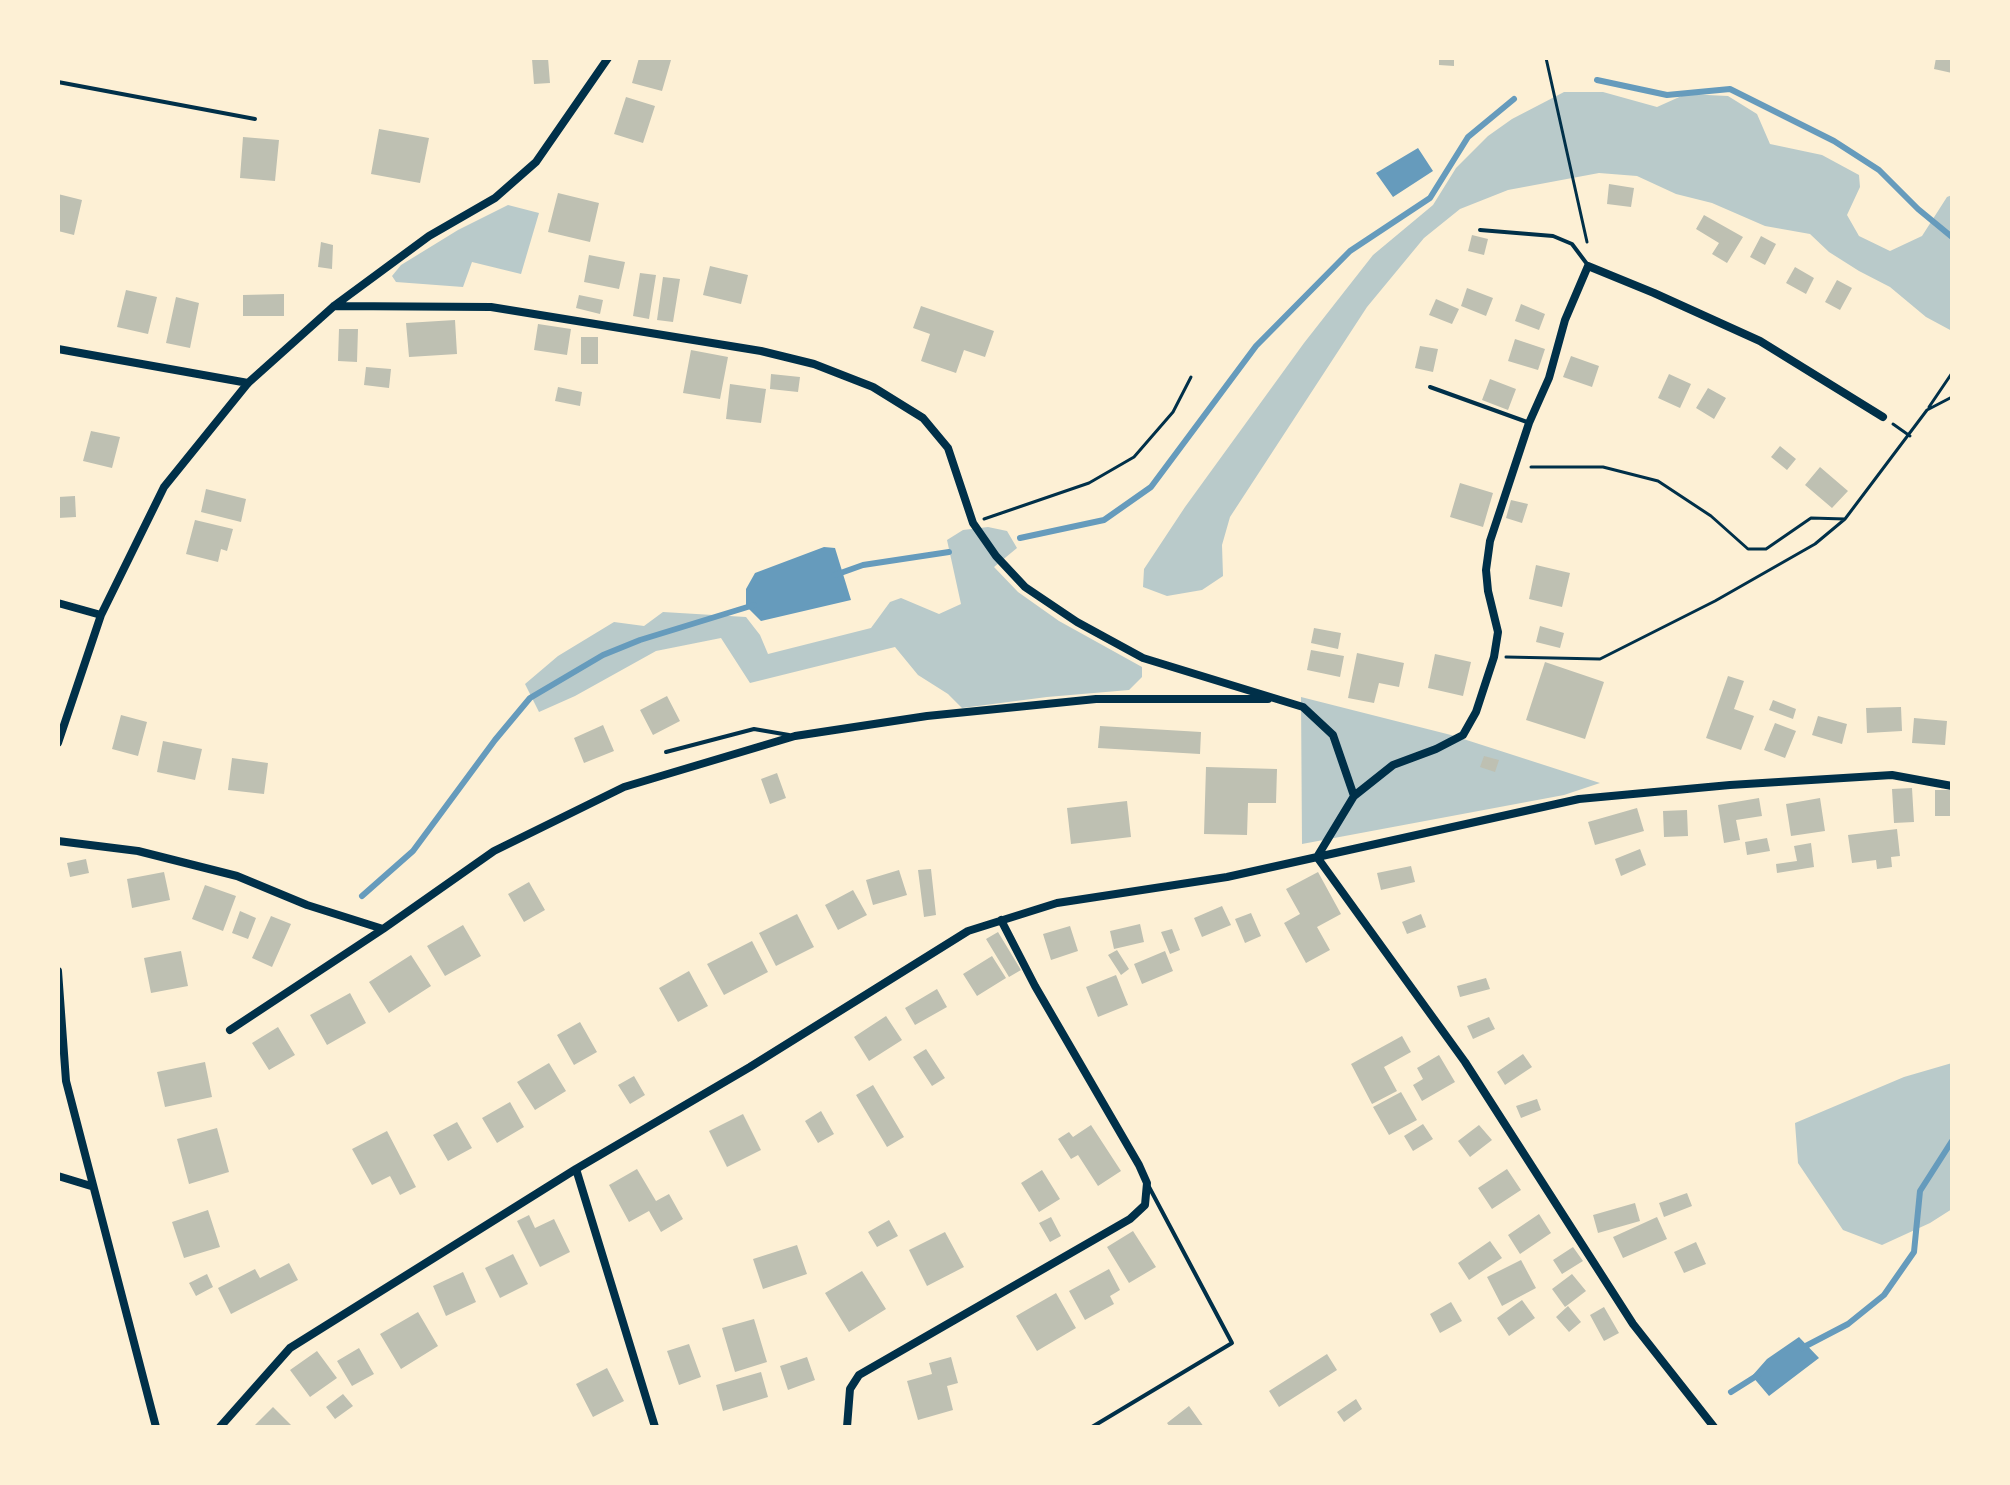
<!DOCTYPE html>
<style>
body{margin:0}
#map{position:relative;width:2010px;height:1485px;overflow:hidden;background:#fdf0d5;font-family:"Open Sans",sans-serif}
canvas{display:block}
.frame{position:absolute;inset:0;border:60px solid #fdf0d5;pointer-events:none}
</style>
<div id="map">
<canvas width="2010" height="1485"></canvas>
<div class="frame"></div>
</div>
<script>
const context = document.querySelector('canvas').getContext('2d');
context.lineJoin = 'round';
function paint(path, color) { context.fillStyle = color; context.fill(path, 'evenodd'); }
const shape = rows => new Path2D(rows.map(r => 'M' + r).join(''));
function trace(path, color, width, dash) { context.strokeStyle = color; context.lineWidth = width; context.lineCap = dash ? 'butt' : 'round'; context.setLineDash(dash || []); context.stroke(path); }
paint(shape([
 [1564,92,1603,92,1657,107,1686,94,1728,96,1757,114,1770,144,1822,155,1859,175,1860,187,1847,215,1859,236,1890,251,1922,236,1947,197,1952,195,1952,331,1926,317,1890,287,1859,271,1829,252,1810,234,1765,226,1712,203,1676,194,1637,176,1599,173,1508,190,1460,209,1424,238,1367,307,1230,517,1222,545,1223,576,1202,590,1167,596,1143,587,1144,569,1185,507,1304,343,1373,255,1433,205,1456,168,1488,136,1512,119],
 [508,205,539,213,521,274,472,262,463,287,396,282,392,276,401,265,458,230],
 [988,527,1007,531,1017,548,994,567,1018,592,1059,621,1142,667,1142,677,1129,690,1047,697,962,708,948,694,918,675,895,647,750,683,721,638,656,651,575,696,539,712,525,684,558,656,614,622,644,626,663,612,746,617,760,635,768,654,871,628,890,602,901,598,939,614,961,604,947,540,963,530],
 [1301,697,1451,735,1600,783,1564,795,1302,844],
 [1952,1063,1952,1209,1930,1223,1882,1245,1843,1230,1798,1163,1795,1123,1904,1077]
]), '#b9caca');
paint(shape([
 [1418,148,1433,171,1393,197,1376,173],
 [824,547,835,548,851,600,761,621,746,606,746,589,755,573],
 [1799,1337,1819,1358,1769,1396,1752,1376,1767,1359]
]), '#669bbc');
trace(shape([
 [1597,80,1667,95,1730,89,1834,141,1879,170,1918,209,1952,237],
 [1020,538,1104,520,1151,487,1256,346,1350,251,1430,198,1468,137,1514,99],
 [835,575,863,565,949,552],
 [362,896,413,851,495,740,530,698,603,655,640,640,754,605],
 [1802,1348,1848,1324,1884,1295,1914,1252,1920,1191,1952,1141],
 [1731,1392,1758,1375]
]), '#669bbc', 6);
paint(shape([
 [548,58,550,83,534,84,532,59],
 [639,58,671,60,662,91,632,83],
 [1439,58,1454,58,1454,66,1439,65],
 [1936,58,1952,58,1952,73,1934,69],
 [626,97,655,106,643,143,614,134],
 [379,129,429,138,420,183,371,174],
 [243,137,279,140,275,181,240,178],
 [1609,184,1634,188,1631,207,1607,204],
 [558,193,599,203,590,242,548,232],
 [58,194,82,200,74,235,58,231],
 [1704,215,1743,237,1727,263,1712,254,1719,243,1696,229],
 [1472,235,1488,239,1484,255,1468,251],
 [1761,236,1776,244,1765,265,1750,257],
 [321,242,333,245,332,269,318,267],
 [589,255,625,262,619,289,584,282],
 [710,266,748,275,741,304,703,295],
 [1795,267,1814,278,1806,294,1786,283],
 [640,273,656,275,649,319,633,316],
 [663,277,680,279,673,322,657,320],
 [1837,280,1852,288,1840,310,1825,302],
 [1467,288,1493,298,1486,316,1461,306],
 [126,290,157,297,148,334,117,327],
 [284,294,284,316,243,316,243,295],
 [579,295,603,300,600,314,576,308],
 [176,297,199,303,190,348,166,343],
 [1436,299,1459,309,1452,324,1429,315],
 [1521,304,1545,314,1539,330,1515,321],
 [921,306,994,331,985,357,964,350,956,373,921,361,930,334,913,328],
 [455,320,457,354,409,357,406,323],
 [538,324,571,329,567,355,534,350],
 [339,329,358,329,357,362,338,361],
 [581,337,598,337,598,364,581,364],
 [1515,339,1545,349,1538,370,1508,361],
 [1420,346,1438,349,1433,372,1415,368],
 [691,350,728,357,720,399,683,393],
 [1571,356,1599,366,1592,387,1563,377],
 [366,367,391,369,389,388,364,385],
 [771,374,800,377,798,392,770,389],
 [1669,374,1691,384,1680,408,1658,398],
 [1490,379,1516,389,1508,410,1482,400],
 [730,384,766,389,761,423,726,419],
 [558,387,582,392,580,406,555,401],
 [1708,388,1726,398,1714,419,1696,408],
 [91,431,120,437,112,468,83,461],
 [1780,446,1796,459,1787,470,1771,457],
 [1820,467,1848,491,1832,508,1805,485],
 [1460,483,1493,493,1483,527,1450,517],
 [206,489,246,499,241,522,201,512],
 [75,496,76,517,58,518,58,497],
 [1511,500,1528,504,1522,523,1506,518],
 [195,520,233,529,227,551,221,549,218,562,186,554],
 [1536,565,1570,573,1562,607,1529,599],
 [1540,626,1564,633,1560,648,1536,642],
 [1314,628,1341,633,1338,649,1311,643],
 [1311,650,1344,656,1340,677,1307,670],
 [1357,653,1404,663,1399,687,1379,683,1374,703,1348,698],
 [1435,654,1471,662,1463,696,1428,688],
 [1545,662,1604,682,1585,739,1526,720],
 [1728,676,1744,681,1734,709,1754,716,1741,750,1706,738],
 [667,696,680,721,653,735,640,710],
 [1773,700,1796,709,1793,719,1769,710],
 [1901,707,1902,731,1867,733,1866,708],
 [121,715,147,722,138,756,112,749],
 [1818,716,1847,724,1842,744,1812,735],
 [1914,718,1947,721,1945,745,1912,743],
 [1775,723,1796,731,1785,758,1764,750],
 [603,725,614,751,584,763,574,738],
 [1100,726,1201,732,1200,754,1098,748],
 [163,741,202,749,195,780,157,772],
 [1484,756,1499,760,1495,772,1480,767],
 [232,758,268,763,264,794,228,790],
 [1206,767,1277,769,1276,803,1248,803,1247,835,1204,834],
 [777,773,786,798,770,804,761,779],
 [1912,788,1914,822,1894,823,1892,789],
 [1935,790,1950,790,1950,816,1935,816],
 [1759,798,1762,816,1736,820,1740,840,1724,843,1718,805],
 [1820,798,1825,831,1791,836,1786,804],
 [1127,801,1131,837,1071,844,1067,808],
 [1637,808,1644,831,1595,845,1588,822],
 [1687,810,1688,836,1664,837,1663,811],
 [1897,829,1900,856,1891,857,1892,867,1877,869,1876,860,1852,863,1848,835],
 [1767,838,1770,851,1747,855,1745,842],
 [1811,843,1814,867,1777,873,1776,864,1797,861,1794,846],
 [1640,849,1646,865,1621,876,1615,859],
 [86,859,89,873,70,877,67,863],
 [1411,866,1415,882,1381,890,1377,873],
 [931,869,936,915,924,917,918,870],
 [899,870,907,895,873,905,866,880],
 [164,872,170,900,132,908,127,879],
 [1318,872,1341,914,1317,927,1330,950,1306,963,1284,923,1300,914,1286,889],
 [529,882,545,910,524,922,508,894],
 [205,885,236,896,223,931,192,919],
 [853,890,867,915,838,930,825,905],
 [1222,906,1231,925,1202,937,1194,918],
 [240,911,256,918,248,939,232,933],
 [1251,913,1261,936,1245,943,1235,919],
 [797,914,814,947,776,966,759,933],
 [1421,914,1426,927,1407,934,1402,922],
 [271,916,291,924,272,967,252,958],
 [1140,924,1144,942,1114,949,1110,931],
 [463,925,481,956,445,976,427,946],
 [1070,926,1078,951,1051,960,1043,934],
 [1172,929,1180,950,1170,954,1161,932],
 [998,932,1021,970,1009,977,986,939],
 [752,941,768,972,724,995,707,964],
 [1117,950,1129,969,1121,975,1108,955],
 [181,951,188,986,151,993,144,958],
 [1165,951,1173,971,1142,984,1134,964],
 [411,955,431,986,389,1013,369,982],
 [992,956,1006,978,977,996,963,974],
 [689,971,708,1006,678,1022,659,988],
 [1116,975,1128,1005,1098,1017,1086,987],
 [1486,978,1490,989,1460,997,1457,986],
 [937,989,947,1007,915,1025,905,1008],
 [350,993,366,1023,327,1045,310,1015],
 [886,1016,902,1040,869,1061,854,1037],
 [1489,1017,1495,1029,1473,1039,1467,1026],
 [580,1022,597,1052,574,1065,557,1035],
 [278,1027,295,1055,269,1070,252,1043],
 [1402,1036,1411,1052,1384,1067,1397,1091,1372,1104,1351,1064],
 [926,1049,945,1078,932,1086,913,1057],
 [1523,1054,1532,1067,1505,1085,1497,1072],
 [1439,1055,1455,1082,1422,1101,1413,1085,1423,1079,1417,1068],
 [205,1062,212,1097,165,1107,157,1072],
 [549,1063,566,1091,535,1110,517,1082],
 [634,1076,645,1095,630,1104,618,1085],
 [873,1085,904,1137,887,1147,856,1095],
 [1401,1092,1417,1120,1389,1135,1373,1107],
 [1537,1099,1541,1110,1521,1118,1516,1106],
 [510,1102,524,1127,497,1143,482,1118],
 [821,1111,834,1134,818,1143,805,1121],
 [743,1114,761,1150,727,1167,709,1131],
 [457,1122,472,1148,448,1161,433,1135],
 [1423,1124,1433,1139,1413,1151,1404,1136],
 [1091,1125,1121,1171,1098,1186,1078,1155,1071,1159,1058,1139,1069,1132,1073,1137],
 [1479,1125,1492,1140,1470,1157,1458,1141],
 [217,1128,229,1172,189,1184,177,1139],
 [387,1131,416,1187,400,1195,390,1176,372,1185,352,1149],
 [637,1169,656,1201,669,1194,683,1219,661,1232,649,1211,629,1222,609,1185],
 [1507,1169,1521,1190,1492,1209,1478,1188],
 [1042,1170,1060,1199,1039,1212,1021,1183],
 [1687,1193,1692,1206,1664,1217,1659,1203],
 [1635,1203,1640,1221,1598,1233,1593,1215],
 [208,1210,220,1247,184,1258,172,1222],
 [1539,1214,1551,1233,1520,1254,1508,1235],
 [529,1215,535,1228,554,1219,570,1252,540,1267,517,1221],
 [1051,1217,1061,1236,1050,1242,1039,1223],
 [1657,1217,1667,1239,1623,1258,1613,1237],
 [889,1220,898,1236,877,1247,868,1232],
 [1133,1231,1156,1267,1129,1283,1107,1247],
 [945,1232,964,1267,927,1286,909,1250],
 [1490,1241,1502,1258,1469,1280,1458,1263],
 [1696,1242,1706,1264,1684,1273,1674,1252],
 [797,1245,807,1274,763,1289,753,1259],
 [1573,1247,1583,1261,1562,1274,1553,1260],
 [513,1254,528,1284,500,1298,485,1268],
 [1521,1260,1536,1288,1502,1306,1487,1277],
 [289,1263,298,1280,231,1314,218,1288,255,1269,260,1278],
 [1109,1269,1120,1290,1110,1296,1114,1304,1085,1320,1069,1291],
 [862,1271,886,1309,849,1332,825,1293],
 [463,1272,476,1302,446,1316,433,1286],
 [207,1274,213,1287,196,1296,189,1283],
 [1572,1274,1586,1291,1565,1307,1552,1289],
 [1056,1293,1076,1328,1037,1351,1016,1316],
 [1522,1300,1535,1318,1509,1336,1497,1318],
 [1451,1302,1462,1321,1440,1333,1430,1314],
 [1568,1306,1581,1322,1569,1332,1556,1317],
 [1604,1307,1619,1333,1604,1341,1590,1315],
 [418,1312,438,1346,401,1369,380,1334],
 [754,1319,767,1362,735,1372,722,1328],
 [689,1344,701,1377,679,1385,667,1351],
 [359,1348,374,1374,352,1386,337,1361],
 [317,1351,337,1378,310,1397,290,1370],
 [1327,1354,1337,1370,1279,1407,1269,1391],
 [807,1357,815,1380,788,1390,780,1366],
 [951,1357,958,1383,947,1386,953,1410,918,1420,907,1381,932,1374,929,1363],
 [607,1368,624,1401,593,1417,576,1384],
 [761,1372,768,1397,723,1411,716,1385],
 [343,1394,353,1406,335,1419,326,1407],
 [1356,1399,1362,1409,1344,1422,1337,1412],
 [1189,1406,1204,1427,1170,1427,1167,1423],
 [273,1407,293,1427,253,1427]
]), '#bec0b2');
trace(shape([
 [1546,58,1587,242],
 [1929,407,1952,373],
 [1893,424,1910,436],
 [1531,467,1603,467,1658,481,1711,516,1748,549,1766,549,1811,518,1845,519,1927,410,1952,397],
 [984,519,1089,483,1134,457,1173,412,1191,377],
 [1506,657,1600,659,1715,601,1815,544,1845,519]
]), '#003049', 3);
trace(shape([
 [58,82,255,119],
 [1480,230,1553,236,1572,244,1587,264],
 [1430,387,1527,422],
 [666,752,754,729,789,735],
 [1092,1427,1232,1343,1148,1185]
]), '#003049', 4);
trace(shape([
 [334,306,491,307,761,351,814,364,873,387,923,418,948,448,973,523,996,556,1025,587,1077,622,1143,658,1303,707,1333,735,1354,796,1317,857,1465,1062,1633,1324,1714,1427],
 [58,349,248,383],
 [58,603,101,615],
 [58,743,101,615,164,487,248,383,334,306,429,236,495,198,536,162,608,58],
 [1354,796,1393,765,1436,749,1463,735,1476,712,1494,657,1498,632,1488,591,1486,570,1490,541,1529,423,1549,378,1565,320,1588,266,1654,293,1760,341,1883,417],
 [58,841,138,851,237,876,307,905,383,929],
 [58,971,66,1081,156,1427],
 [230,1030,383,929,494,851,624,787,795,736,927,716,1096,699,1268,699],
 [576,1169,655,1427],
 [58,1176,91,1186],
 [220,1427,290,1348,576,1169,750,1067,968,931,1057,903,1227,877,1579,799,1730,785,1892,775,1952,786],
 [847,1427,850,1389,859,1375,1130,1219,1145,1205,1147,1183,1139,1165,1035,986,1001,920]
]), '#003049', 8);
</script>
